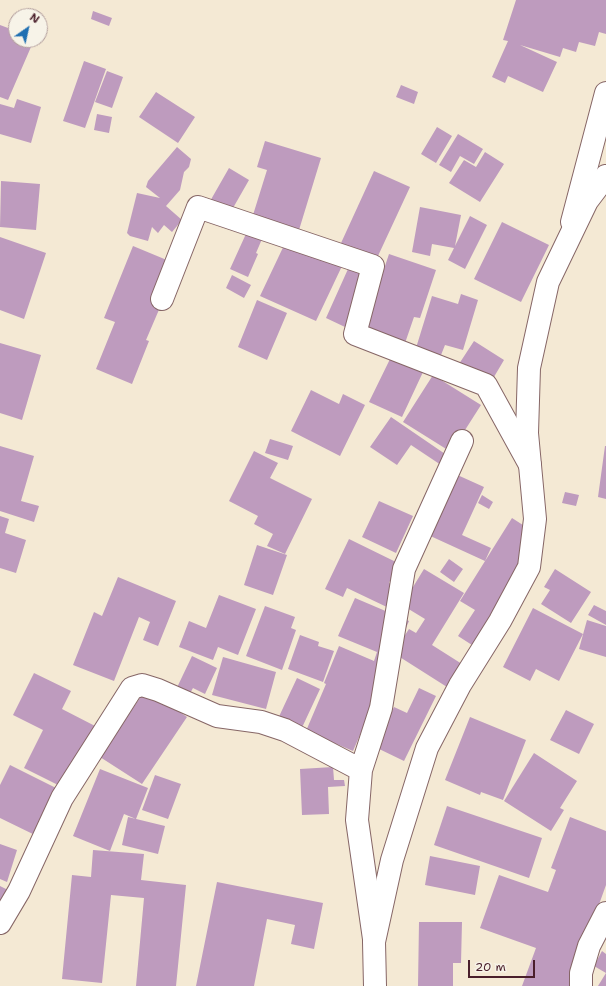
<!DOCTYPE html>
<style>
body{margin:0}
#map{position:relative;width:606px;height:986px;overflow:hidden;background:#f4e9d4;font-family:"Shantell Sans",sans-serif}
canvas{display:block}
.north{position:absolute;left:8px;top:8px;width:40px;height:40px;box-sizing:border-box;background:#f7f3e8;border:1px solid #b29e9c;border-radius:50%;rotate:34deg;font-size:11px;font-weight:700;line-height:16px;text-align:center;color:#4a1f2b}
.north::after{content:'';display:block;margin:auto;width:14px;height:18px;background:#1f6fb2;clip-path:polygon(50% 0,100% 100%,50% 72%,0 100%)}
.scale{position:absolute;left:468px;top:960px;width:67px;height:18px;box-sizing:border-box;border:2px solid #4a1f2b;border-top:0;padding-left:5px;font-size:12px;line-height:14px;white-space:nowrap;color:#4a1f2b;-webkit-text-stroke:3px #f7f3e8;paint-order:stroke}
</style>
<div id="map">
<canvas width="606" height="986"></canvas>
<div class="north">N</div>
<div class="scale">20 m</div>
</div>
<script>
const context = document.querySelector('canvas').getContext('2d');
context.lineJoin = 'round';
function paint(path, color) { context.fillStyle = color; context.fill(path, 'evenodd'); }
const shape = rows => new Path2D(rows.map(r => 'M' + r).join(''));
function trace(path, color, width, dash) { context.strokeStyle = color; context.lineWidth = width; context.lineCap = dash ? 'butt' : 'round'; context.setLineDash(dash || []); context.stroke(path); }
paint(shape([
 [516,0,606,0,606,34,599,32,595,46,579,42,576,52,563,48,560,57,520,45,557,62,543,92,508,76,505,83,492,77,508,41,503,40],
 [93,11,112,18,109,26,91,19],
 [0,25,16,31,16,40,34,40,8,100,0,97],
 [84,61,106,69,85,128,63,121],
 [107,71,123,77,112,108,95,102],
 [401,85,418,92,414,104,396,97],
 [156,92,195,117,178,143,139,117],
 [17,99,41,107,31,143,0,134,0,104,14,108],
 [97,114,112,117,109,133,94,130],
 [437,127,452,136,436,163,421,154],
 [458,134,483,149,474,164,460,156,451,172,439,165],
 [265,141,321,158,299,230,253,215,267,170,257,167],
 [177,147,191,159,189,167,184,172,180,190,166,206,182,220,172,232,164,225,158,233,152,227,148,241,130,236,127,233,137,193,160,198,146,187,148,181],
 [485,152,504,164,480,202,449,183,464,160,476,167],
 [229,168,249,180,229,215,209,203],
 [374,171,410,187,345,327,326,318,348,269,342,266,316,321,260,296,287,239,336,254],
 [1,181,40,184,36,230,0,227],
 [420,207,461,215,455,246,470,216,487,225,465,269,448,260,454,248,432,244,430,256,412,252],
 [502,222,549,245,521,302,474,279],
 [250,225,265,232,256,253,258,254,248,277,230,269],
 [0,237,46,253,24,319,0,310],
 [133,246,174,263,164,298,146,340,149,341,132,384,96,369,115,322,104,318],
 [389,254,436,270,420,318,414,317,404,346,363,332],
 [232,275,251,285,244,298,226,288],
 [461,294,478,300,463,350,445,345,441,355,416,348,432,296,458,304],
 [257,300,287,313,267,360,238,347],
 [474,341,504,360,488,387,457,367],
 [0,343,41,355,22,420,0,413],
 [391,357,423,372,402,417,369,402],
 [433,375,481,405,451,452,403,422],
 [311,390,339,404,343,394,365,405,340,456,291,431],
 [391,417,451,458,444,467,411,445,397,465,370,447],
 [270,439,293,446,288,460,265,453],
 [0,446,34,456,21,501,39,506,34,522,0,511],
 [605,446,606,446,606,499,598,497],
 [254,451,278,463,270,478,312,499,285,554,267,546,273,534,254,524,258,516,229,501],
 [453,473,484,487,462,535,491,548,485,561,426,534],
 [565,492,579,495,576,506,562,503],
 [482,495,493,502,489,509,478,503],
 [379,501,413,516,396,553,362,537],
 [0,516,9,519,5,533,26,540,16,573,0,568],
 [512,518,540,536,472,645,458,636,475,610,460,601],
 [349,539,398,563,389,583,401,589,391,609,347,588,343,597,325,589],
 [257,545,287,555,273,595,244,585],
 [449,559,463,569,454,582,440,572],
 [424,569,464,593,432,645,462,664,447,687,395,654,353,751,306,731,326,684,324,683,339,646,374,661,377,652,338,636,355,598,409,621,399,644,409,629,416,633,425,619,402,605],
 [555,569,591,592,571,623,541,604,550,590,544,587],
 [118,577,176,601,158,646,143,640,150,622,139,617,114,681,73,665,94,612,102,616],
 [219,595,256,609,238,655,218,647,213,660,179,647,189,621,206,628],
 [594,605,606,611,606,625,588,615],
 [265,606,295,617,291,628,296,630,282,670,246,656],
 [533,608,583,634,559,681,536,669,530,681,503,667],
 [587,620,606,626,606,657,579,649],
 [300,635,319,642,318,646,334,651,323,682,288,669],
 [192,656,217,668,205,694,193,688,184,704,172,698],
 [223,657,276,672,266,709,212,695],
 [34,673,71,691,62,709,97,727,66,789,24,768,43,730,13,715],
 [297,678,320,689,299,734,276,723],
 [419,688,436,696,404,761,375,747,394,707,407,713],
 [146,689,187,717,142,784,100,757],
 [566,710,594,724,579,754,550,740],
 [470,717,526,740,503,800,481,792,480,795,445,780],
 [534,753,577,781,560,808,564,810,551,831,504,801],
 [10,765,62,791,39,837,0,818,0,785],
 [333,767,334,780,344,780,345,786,328,787,329,814,302,815,300,769],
 [100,769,148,788,136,819,124,814,110,851,73,836],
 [155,775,181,784,168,819,142,810],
 [447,806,542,838,529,878,434,845],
 [128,817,165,826,158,854,122,845],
 [570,817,606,831,606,885,574,974,579,986,522,986,536,948,480,928,499,875,548,892,556,870,551,868],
 [0,844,17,850,7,882,0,879],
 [93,850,144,854,141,880,186,885,176,986,136,986,144,898,111,895,102,983,62,979,72,875,91,877],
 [430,856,480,866,475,895,425,885],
 [217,882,323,903,314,949,291,944,295,925,267,919,254,986,196,986],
 [0,886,14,893,0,926],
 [419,922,462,922,461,963,453,963,453,986,418,986],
 [602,951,606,954,606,986,598,986,606,973,594,966]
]), '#be9bbe');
const street = shape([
 [572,222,606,93],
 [162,299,198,207,373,266,355,334,486,385,530,465],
 [0,923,19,891,62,798,132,688,142,685,158,690,217,716,261,722,285,730,361,770],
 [374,939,357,820,361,770,381,708,404,569,462,441],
 [581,986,581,973,589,946,606,913]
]);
const secondary = shape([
 [375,986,374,942,392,860,427,748,460,685,500,621,529,567,535,519,527,433,529,368,548,282,587,201,606,176]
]);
trace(street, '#866666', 24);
trace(secondary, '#866666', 24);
trace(street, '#fff', 22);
trace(secondary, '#fff', 22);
</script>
